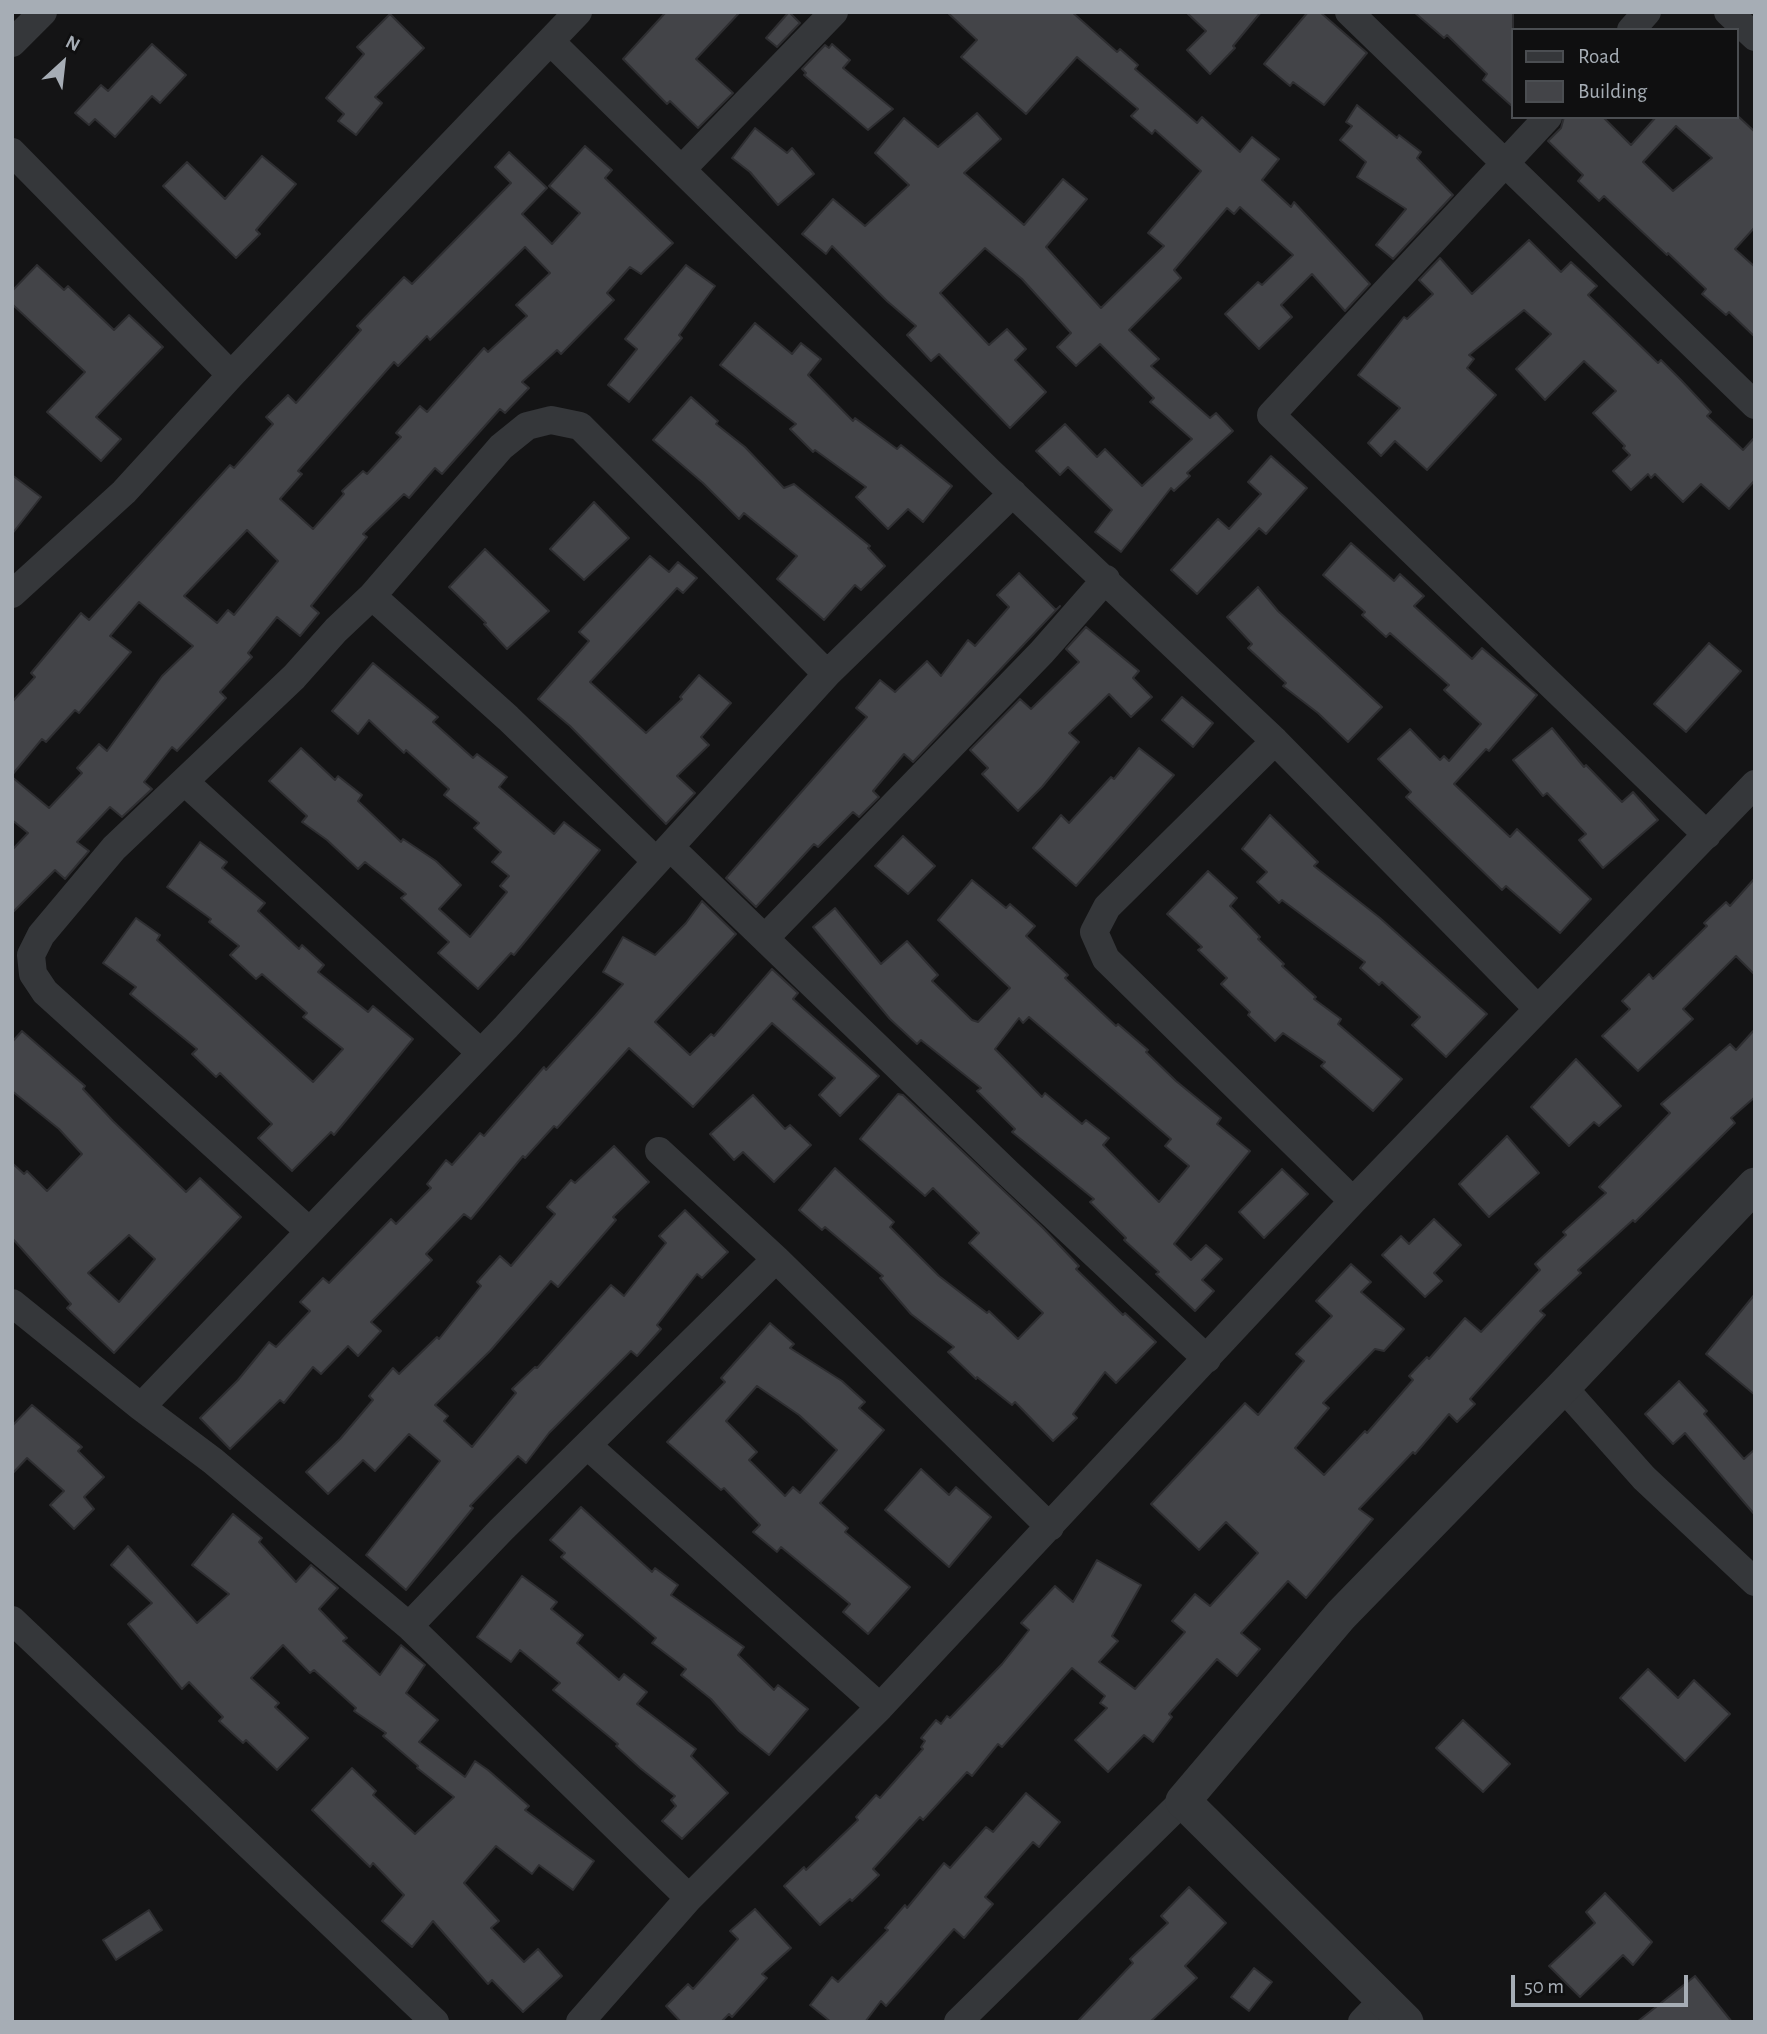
<!DOCTYPE html>
<style>
body{margin:0}
#map{position:relative;width:1767px;height:2034px;overflow:hidden;background:#141415;font-family:"Alegreya Sans",sans-serif}
canvas{display:block}
.frame{position:absolute;inset:0;border:14px solid #a6adb5;pointer-events:none}
.legend{position:absolute;left:1511px;top:28px;width:228px;height:91px;box-sizing:border-box;background:#0f0f10;border:2px solid #4b4e52;margin:0;padding:9px 12px;list-style:none;font-size:21px;color:#a6adb5}
.legend li{display:flex;align-items:center;gap:14px;height:35px}
.legend b{width:35px;border:2px solid #4b4e52}
.north{position:absolute;left:28px;top:28px;width:70px;height:70px;-webkit-text-stroke:5px #0f0f10;paint-order:stroke;rotate:27deg;font-size:19px;font-weight:700;line-height:28px;text-align:center;color:#a6adb5}
.north::after{content:'';display:block;margin:auto;width:24px;height:32px;background:#a6adb5;clip-path:polygon(50% 0,100% 100%,50% 72%,0 100%)}
.scale{position:absolute;left:1511px;top:1975px;width:177px;height:32px;box-sizing:border-box;border:4px solid #a6adb5;border-top:0;padding-left:9px;font-size:21px;line-height:24px;white-space:nowrap;color:#a6adb5;-webkit-text-stroke:5px #0f0f10;paint-order:stroke}
</style>
<div id="map">
<canvas width="1767" height="2034"></canvas>
<div class="frame"></div>
<ul class="legend">
<li><b style="height:9px;background:#35373a"></b>Road</li>
<li><b style="height:19px;background:#434448"></b>Building</li>
</ul>
<div class="north">N</div>
<div class="scale">50 m</div>
</div>
<script>
const context = document.querySelector('canvas').getContext('2d');
context.lineJoin = 'round';
function paint(path, color) { context.fillStyle = color; context.fill(path, 'evenodd'); }
const shape = rows => new Path2D(rows.map(r => 'M' + r).join(''));
function trace(path, color, width, dash) { context.strokeStyle = color; context.lineWidth = width; context.lineCap = dash ? 'butt' : 'round'; context.setLineDash(dash || []); context.stroke(path); }
const building = shape([
 [666,12,740,12,696,59,733,93,698,128,670,101,667,104,623,59,666,12],
 [789,12,800,23,777,47,766,38,789,12],
 [947,12,1072,12,1117,52,1120,49,1138,65,1135,69,1197,123,1202,117,1240,152,1252,137,1279,159,1262,180,1291,207,1294,202,1370,284,1345,311,1312,274,1281,305,1292,317,1259,349,1225,314,1258,282,1262,285,1293,255,1240,207,1234,214,1227,208,1174,270,1181,278,1129,330,1159,359,1151,366,1210,418,1216,413,1233,431,1187,473,1190,476,1174,491,1171,488,1121,552,1095,532,1112,510,1068,467,1060,475,1036,451,1065,424,1097,457,1105,449,1142,486,1192,439,1150,402,1154,398,1100,344,1076,366,1057,347,1071,333,1022,279,985,248,940,293,989,345,1007,329,1026,349,1015,360,1046,392,1010,428,939,354,931,361,907,335,916,326,887,301,832,246,826,254,802,234,833,199,865,226,909,185,875,153,904,118,938,147,977,113,1001,139,964,173,1024,225,1063,179,1087,199,1046,247,1101,308,1164,246,1148,233,1201,171,1155,130,1152,134,1131,116,1138,109,1077,57,1026,114,961,57,977,40,947,12],
 [1186,12,1261,12,1233,46,1235,48,1210,74,1187,50,1206,31,1186,12],
 [1308,12,1320,12,1367,53,1324,105,1293,82,1290,86,1264,64,1308,12],
 [1414,12,1513,12,1513,107,1483,80,1487,74,1447,35,1444,38,1414,12],
 [390,14,424,48,375,97,382,103,356,135,338,121,344,114,326,98,364,54,357,47,390,14],
 [152,44,186,75,160,103,152,96,115,137,95,119,89,125,75,113,101,85,108,91,152,44],
 [832,44,850,60,843,68,893,109,868,130,804,75,806,73,802,69,825,45,829,48,832,44],
 [1357,105,1397,138,1399,135,1421,152,1417,158,1453,195,1393,259,1376,245,1406,209,1357,177,1366,162,1340,140,1352,126,1346,122,1357,105],
 [1564,117,1603,117,1631,145,1656,117,1739,117,1755,132,1755,227,1735,249,1755,267,1755,337,1729,312,1726,315,1702,294,1706,289,1668,253,1667,255,1604,196,1599,201,1578,181,1583,175,1548,141,1561,128,1564,117],
 [1676,126,1712,158,1673,191,1643,162,1676,126],
 [755,128,787,153,792,148,814,174,778,205,750,172,732,158,755,128],
 [585,146,612,170,605,178,673,243,641,274,630,267,607,293,614,300,561,354,557,350,522,382,529,388,505,413,500,409,442,474,435,468,409,498,404,494,363,534,367,537,311,606,319,613,300,636,277,617,248,653,252,657,220,692,226,698,177,751,172,747,144,782,152,789,122,817,110,807,77,842,89,851,65,879,55,870,12,913,12,850,28,833,12,820,12,777,49,808,82,773,77,768,99,744,107,751,162,676,193,646,139,602,110,636,131,652,79,713,75,710,46,742,42,739,12,775,12,702,35,677,31,673,81,613,89,620,230,465,234,468,273,424,266,417,288,395,296,403,361,330,357,326,404,277,412,284,511,183,495,167,509,152,547,188,522,214,552,244,580,213,549,186,585,146],
 [525,247,550,273,516,305,527,316,488,352,484,348,427,412,420,406,396,433,401,437,367,474,363,471,342,491,344,494,313,529,280,499,302,474,298,471,394,362,398,366,427,336,430,340,525,247],
 [247,530,278,561,234,615,228,610,217,623,184,596,247,530],
 [262,156,296,184,256,230,260,234,236,258,163,186,187,162,225,199,262,156],
 [1529,240,1561,272,1571,262,1597,286,1588,295,1658,363,1661,360,1681,380,1711,412,1707,416,1743,450,1755,437,1755,480,1729,509,1701,484,1683,502,1655,474,1651,478,1648,474,1631,490,1613,471,1630,455,1623,448,1625,446,1593,413,1616,391,1584,361,1545,400,1516,369,1551,334,1524,310,1469,355,1474,359,1467,368,1496,395,1427,470,1395,441,1381,456,1368,443,1400,408,1358,375,1404,317,1407,319,1433,294,1419,280,1440,258,1472,294,1529,240],
 [37,265,64,290,68,286,114,330,129,315,163,347,96,417,121,439,101,461,47,412,85,372,12,304,12,291,37,265],
 [686,265,715,286,679,335,682,338,629,402,608,385,637,349,625,339,686,265],
 [755,323,792,354,801,343,821,359,808,375,853,421,855,418,897,449,901,445,952,486,923,522,908,509,888,529,856,497,866,487,815,450,813,452,790,429,796,424,720,365,755,323],
 [691,397,718,421,716,424,745,447,784,488,794,484,870,546,868,548,885,566,861,590,855,585,824,620,777,579,797,556,744,513,739,519,703,483,653,440,691,397],
 [1271,456,1307,488,1266,534,1259,528,1197,594,1171,570,1218,519,1229,529,1261,494,1248,482,1271,456],
 [12,475,41,497,12,534,12,475],
 [594,502,629,538,584,580,550,549,594,502],
 [1351,543,1394,581,1400,574,1424,596,1414,606,1472,659,1482,648,1537,695,1489,751,1486,749,1454,784,1510,837,1517,829,1591,899,1560,933,1506,886,1502,890,1406,797,1411,792,1378,759,1410,729,1440,760,1444,756,1449,761,1481,724,1444,690,1449,685,1390,633,1386,637,1362,615,1365,612,1323,575,1351,543],
 [485,549,549,611,507,649,484,624,486,623,449,587,485,549],
 [650,556,669,572,678,562,697,578,683,593,677,588,590,682,646,733,682,699,680,697,699,675,731,703,701,737,709,745,677,776,695,793,666,824,570,726,538,699,589,641,579,632,650,556],
 [1019,573,1056,610,1060,606,913,762,904,754,873,791,879,797,859,817,853,812,818,847,814,844,756,907,726,878,867,717,856,708,880,680,895,692,927,661,941,676,968,640,975,646,1009,607,997,595,1019,573],
 [1258,587,1278,611,1382,707,1348,742,1318,713,1283,686,1286,683,1248,648,1252,644,1227,617,1258,587],
 [1086,627,1139,671,1133,678,1152,697,1131,717,1109,694,1069,733,1079,742,1042,787,1018,811,982,774,988,768,970,750,1020,699,1031,709,1079,662,1066,649,1086,627],
 [1709,643,1741,671,1686,732,1654,704,1709,643],
 [373,663,438,717,433,722,473,758,477,754,507,777,499,787,554,834,564,822,600,850,514,955,511,953,478,989,438,953,449,942,401,898,406,894,365,862,358,869,327,840,302,822,307,816,269,781,301,748,335,780,338,776,362,795,358,801,401,842,403,839,436,861,461,885,439,909,470,937,507,892,500,886,509,876,492,862,501,852,474,828,479,823,444,795,449,789,406,750,404,753,369,720,358,734,332,711,373,663],
 [1182,697,1213,723,1193,747,1162,720,1182,697],
 [1552,728,1584,767,1586,765,1622,802,1633,792,1658,820,1603,868,1579,840,1586,834,1547,793,1543,796,1513,760,1552,728],
 [1139,748,1174,775,1076,886,1033,848,1061,815,1069,823,1111,777,1114,779,1139,748],
 [1270,815,1318,862,1314,866,1380,918,1487,1014,1446,1057,1412,1025,1420,1017,1382,982,1379,985,1360,968,1365,962,1282,900,1279,903,1257,882,1267,872,1242,849,1270,815],
 [903,836,935,866,908,894,875,866,903,836],
 [200,842,227,862,222,868,265,903,258,911,299,949,302,945,324,965,318,972,368,1012,373,1006,413,1039,334,1135,331,1132,292,1171,258,1138,272,1124,220,1073,216,1077,192,1054,197,1049,130,994,136,987,103,963,136,918,160,935,157,940,313,1082,343,1049,303,1017,307,1013,262,974,256,979,230,955,239,946,209,922,211,919,167,887,200,842],
 [1208,871,1237,898,1230,906,1260,937,1258,939,1284,964,1282,966,1316,997,1314,999,1341,1019,1338,1024,1402,1079,1373,1111,1321,1066,1325,1062,1283,1033,1275,1041,1248,1015,1250,1012,1221,984,1227,978,1198,950,1202,947,1167,914,1208,871],
 [1755,878,1755,975,1736,956,1683,1009,1693,1019,1638,1071,1602,1036,1630,1009,1622,1001,1649,974,1653,979,1707,926,1704,923,1726,902,1730,906,1755,878],
 [972,880,1006,908,1010,904,1035,926,1026,936,1068,975,1065,978,1116,1026,1118,1024,1148,1050,1146,1052,1176,1081,1221,1118,1217,1124,1250,1151,1174,1244,1191,1260,1206,1245,1222,1259,1202,1280,1214,1291,1195,1311,1156,1274,1159,1272,1124,1240,1126,1238,1090,1202,1094,1199,1012,1132,1015,1129,977,1091,981,1088,921,1040,917,1044,890,1019,813,927,835,908,881,964,907,941,938,975,932,981,972,1020,978,1022,1010,988,938,920,972,880],
 [1029,1017,1171,1139,1165,1146,1189,1166,1159,1202,1103,1145,1109,1138,1086,1120,1082,1124,1045,1093,1042,1097,995,1049,1019,1018,1023,1023,1029,1017],
 [702,901,736,934,655,1022,690,1055,711,1034,714,1036,772,969,798,993,793,999,879,1076,840,1116,819,1095,835,1078,772,1023,693,1107,629,1048,557,1128,554,1126,525,1158,523,1156,471,1219,464,1214,426,1254,432,1260,371,1322,381,1331,358,1356,348,1346,321,1374,313,1367,284,1403,280,1400,230,1449,200,1418,238,1380,269,1342,276,1347,310,1311,300,1302,323,1278,329,1283,391,1219,396,1224,431,1188,427,1184,446,1160,452,1165,480,1133,484,1136,544,1067,546,1070,595,1016,623,984,603,972,623,937,655,955,686,923,702,901],
 [1755,1029,1755,1097,1731,1118,1735,1123,1635,1222,1633,1220,1578,1270,1581,1273,1540,1311,1545,1315,1470,1399,1475,1404,1457,1422,1449,1414,1415,1454,1413,1452,1359,1509,1373,1519,1306,1598,1288,1581,1241,1633,1260,1649,1237,1676,1217,1659,1169,1714,1172,1717,1153,1742,1144,1735,1108,1772,1075,1740,1107,1708,1100,1703,1105,1696,1072,1668,1002,1747,998,1744,972,1776,967,1772,923,1820,920,1817,873,1869,879,1875,852,1901,850,1899,820,1925,784,1886,804,1867,806,1870,858,1820,856,1817,876,1795,880,1798,923,1749,921,1747,925,1741,921,1738,936,1720,941,1724,947,1716,950,1718,1002,1664,1029,1630,1021,1623,1055,1586,1073,1602,1097,1560,1141,1585,1112,1636,1118,1641,1099,1662,1135,1689,1185,1632,1172,1621,1195,1594,1210,1606,1258,1553,1226,1522,1199,1550,1151,1504,1245,1403,1258,1415,1304,1361,1296,1354,1332,1316,1316,1301,1351,1264,1371,1282,1361,1292,1404,1329,1384,1351,1375,1349,1323,1403,1329,1408,1295,1448,1324,1475,1365,1431,1367,1433,1413,1380,1409,1376,1427,1357,1429,1359,1465,1318,1481,1332,1540,1270,1535,1264,1566,1235,1563,1232,1606,1193,1599,1187,1670,1113,1661,1104,1730,1044,1736,1050,1755,1029],
 [22,1031,85,1086,83,1089,113,1121,186,1192,200,1178,241,1217,114,1353,67,1308,71,1304,12,1238,12,1163,24,1174,27,1171,47,1191,82,1154,59,1129,12,1091,12,1042,22,1031],
 [129,1235,155,1259,119,1302,88,1273,129,1235],
 [1576,1059,1621,1106,1599,1126,1594,1122,1569,1146,1531,1107,1576,1059],
 [898,1094,903,1095,1043,1228,1079,1266,1076,1269,1123,1315,1125,1313,1156,1342,1116,1383,1105,1372,1073,1414,1077,1418,1053,1441,1015,1402,1012,1405,977,1377,976,1379,948,1352,954,1347,911,1314,880,1278,883,1276,825,1227,822,1230,799,1210,835,1168,894,1222,890,1227,939,1276,987,1313,989,1311,1018,1339,1043,1313,969,1243,979,1233,933,1188,925,1196,860,1139,898,1094],
 [753,1095,785,1129,790,1125,811,1145,774,1182,743,1152,734,1160,710,1134,753,1095],
 [1507,1136,1539,1173,1489,1217,1459,1184,1507,1136],
 [614,1146,649,1182,613,1217,616,1220,558,1287,551,1281,490,1351,435,1405,448,1416,444,1421,472,1447,516,1393,512,1389,535,1367,537,1368,611,1285,624,1296,666,1243,659,1236,685,1210,728,1252,702,1278,697,1274,657,1325,661,1329,637,1356,631,1351,549,1433,526,1463,518,1456,470,1506,473,1508,406,1590,366,1555,440,1461,409,1434,375,1471,363,1460,328,1494,306,1472,340,1439,373,1400,369,1396,393,1368,399,1374,437,1337,439,1339,481,1286,477,1282,500,1256,511,1266,555,1214,547,1207,571,1180,575,1183,614,1146],
 [1282,1169,1308,1194,1264,1238,1239,1212,1282,1169],
 [1434,1219,1461,1245,1434,1273,1442,1281,1425,1297,1382,1255,1401,1236,1409,1244,1434,1219],
 [1755,1294,1755,1395,1706,1354,1755,1294],
 [770,1323,794,1344,790,1348,842,1381,865,1402,859,1408,884,1430,820,1503,848,1528,845,1532,910,1587,868,1634,843,1612,850,1604,781,1547,777,1552,753,1532,760,1525,724,1488,721,1490,667,1442,725,1382,721,1378,770,1323],
 [757,1386,799,1415,837,1450,800,1493,793,1487,785,1496,749,1460,757,1452,726,1421,757,1386],
 [1679,1381,1707,1411,1704,1414,1744,1459,1755,1449,1755,1515,1685,1433,1673,1444,1645,1414,1679,1381],
 [32,1405,82,1447,78,1451,104,1477,84,1497,94,1509,74,1529,50,1505,64,1491,27,1458,12,1474,12,1426,32,1405],
 [921,1469,949,1495,956,1487,991,1517,949,1567,885,1510,921,1469],
 [581,1507,652,1572,655,1568,678,1585,671,1595,744,1647,738,1655,774,1690,778,1685,808,1709,769,1755,739,1731,711,1699,681,1675,686,1669,652,1643,656,1638,561,1557,565,1553,550,1540,581,1507],
 [233,1514,262,1538,259,1542,296,1582,311,1565,338,1588,319,1609,347,1638,343,1641,380,1675,401,1645,425,1665,406,1693,438,1720,419,1742,465,1777,475,1761,488,1770,529,1806,525,1810,594,1861,573,1890,539,1865,532,1874,496,1846,464,1883,499,1921,491,1928,524,1962,538,1949,562,1976,523,2012,492,1980,488,1984,433,1921,412,1947,382,1921,404,1895,373,1863,370,1867,312,1810,352,1768,376,1791,373,1795,415,1834,454,1797,417,1768,418,1766,383,1736,386,1733,354,1711,356,1708,314,1670,310,1673,283,1645,251,1678,279,1703,275,1707,308,1738,277,1770,246,1740,243,1743,219,1721,223,1717,189,1682,182,1689,128,1624,152,1603,111,1565,128,1546,197,1623,229,1594,192,1565,233,1514],
 [522,1576,557,1602,551,1609,583,1635,577,1643,619,1680,624,1674,647,1692,637,1704,696,1749,691,1756,728,1793,682,1839,662,1821,676,1806,671,1800,675,1796,640,1768,616,1746,618,1744,553,1690,560,1683,520,1650,511,1662,477,1637,522,1576],
 [1648,1669,1678,1698,1694,1680,1730,1714,1685,1761,1620,1698,1648,1669],
 [1463,1720,1510,1764,1483,1792,1436,1748,1463,1720],
 [1026,1793,1060,1822,1039,1847,1033,1842,985,1897,993,1904,964,1938,954,1929,886,2006,881,2001,865,2022,831,2022,810,2005,832,1977,838,1982,888,1930,885,1928,905,1905,907,1908,944,1863,950,1868,986,1827,993,1832,1026,1793],
 [1189,1887,1226,1923,1185,1966,1197,1978,1150,2022,1077,2022,1133,1963,1130,1959,1168,1923,1161,1916,1189,1887],
 [1605,1893,1652,1942,1633,1965,1623,1955,1580,1997,1549,1966,1595,1923,1586,1912,1605,1893],
 [755,1909,791,1948,762,1974,767,1978,732,2017,729,2014,721,2022,681,2022,666,2006,688,1984,693,1989,738,1939,730,1931,755,1909],
 [149,1910,162,1930,116,1960,103,1940,149,1910],
 [1254,1968,1272,1982,1249,2011,1231,1997,1254,1968],
 [1695,1976,1732,2022,1637,2022,1695,1976]
]);
paint(building, '#434448');
trace(building, '#2e2e31', 2);
trace(shape([
 [1349,12,1755,405],
 [1728,12,1755,37],
 [1631,30,1647,12],
 [551,42,990,472,1275,741,1537,1008],
 [12,43,43,12],
 [1548,117,1271,415,1707,835],
 [12,152,231,375],
 [682,169,834,12],
 [12,594,124,492,231,375,578,12],
 [372,596,508,718,656,861],
 [1275,741,1107,907,1094,932,1106,959,1353,1201],
 [186,783,480,1052],
 [671,848,1008,1173,1207,1359],
 [766,937,1042,652,1106,579],
 [309,1231,45,992,33,974,31,955,41,935,114,848,294,677,336,630,372,596,501,447,527,426,551,420,580,426,827,674],
 [776,1259,1050,1527],
 [12,1303,141,1407,506,1027,827,674,1013,493],
 [1563,1387,1644,1478,1755,1582],
 [141,1407,213,1461,409,1626,689,1898],
 [588,1446,880,1707],
 [12,1620,435,2022],
 [409,1626,501,1530,776,1259,659,1151],
 [580,2022,689,1898,880,1707,1353,1201,1755,784],
 [958,2022,1183,1801],
 [1362,2022,1384,1999]
]), '#35373a', 28);
trace(shape([
 [1406,2022,1183,1801,1341,1615,1563,1387,1755,1185]
]), '#35373a', 35);
</script>
